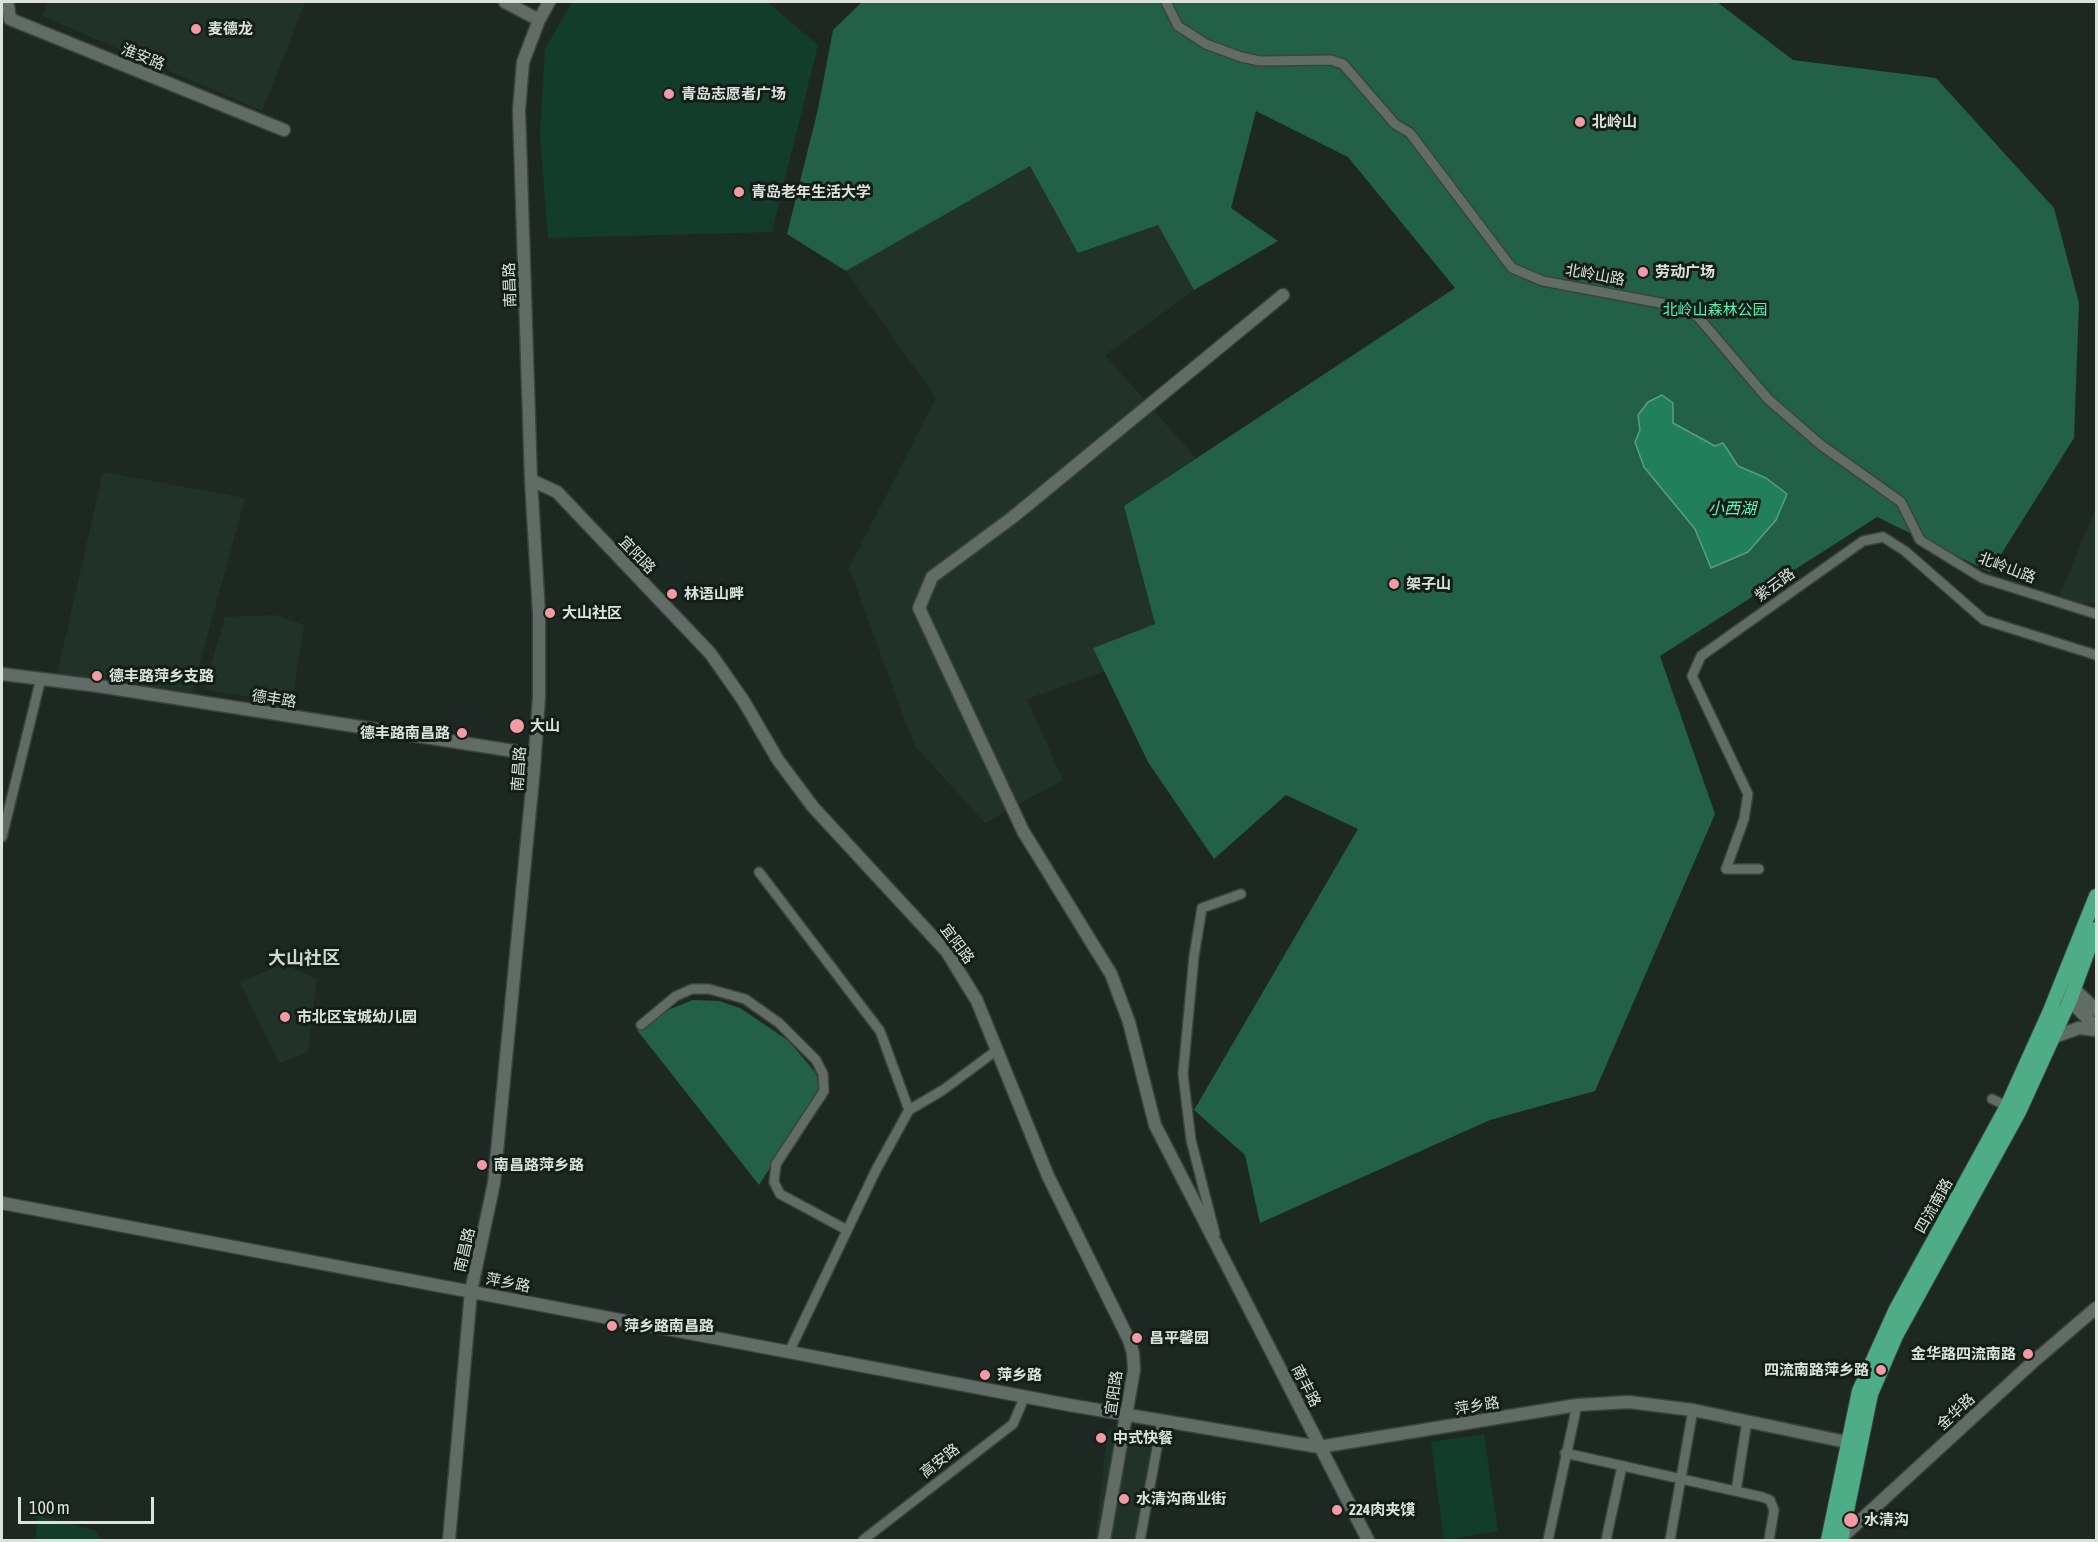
<!DOCTYPE html>
<meta charset="utf-8">
<style>
body{margin:0}
#map{position:relative;width:2098px;height:1542px;overflow:hidden;background:#1e2823;font-family:"Asap Condensed",sans-serif}
canvas{display:block}
.frame{position:absolute;inset:0;border:3px solid #dbe2de;pointer-events:none}
.scale{position:absolute;left:18px;top:1497px;width:136px;height:27px;box-sizing:border-box;border:3px solid #dbe2de;border-top:0;padding-left:8px;font-size:18px;line-height:21px;white-space:nowrap;color:#dbe2de;-webkit-text-stroke:4px #141e19;paint-order:stroke}
</style>
<div id="map">
<canvas width="2098" height="1542"></canvas>
<div class="frame"></div>
<div class="scale">100 m</div>
</div>
<script>
const context = document.querySelector('canvas').getContext('2d');
context.lineJoin = 'round';
function paint(path, color) { context.fillStyle = color; context.fill(path, 'evenodd'); }
const shape = rows => new Path2D(rows.map(r => 'M' + r).join(''));
function trace(path, color, width, dash) { context.strokeStyle = color; context.lineWidth = width; context.lineCap = dash ? 'butt' : 'round'; context.setLineDash(dash || []); context.stroke(path); }
function label(font, color, halo, rows, align = 'center') {
  context.font = font + ' "Asap Condensed","Noto Sans SC",sans-serif'; context.lineWidth = 6; context.setLineDash([]); context.textBaseline = 'middle'; context.strokeStyle = halo; context.fillStyle = color; for (const [text, x, y, turn = 0] of rows) {
    context.save(); context.translate(x, y); context.rotate((+turn || 0) * Math.PI / 180); context.textAlign = isNaN(turn) ? turn : align; if (halo) context.strokeText(text, 0, 0); context.fillText(text, 0, 0); context.restore();
  }
}
paint(shape([
 [47,2,305,2,262,111,42,16],
 [1030,166,1078,252,1158,225,1194,290,1105,355,1196,458,1124,506,1155,624,1093,648,1105,671,1027,699,1063,780,985,823,914,745,849,568,936,398,846,271],
 [103,472,245,498,191,695,57,674],
 [2096,508,2096,603,2056,604],
 [275,615,304,625,292,704,204,689,225,617],
 [283,964,317,979,308,1052,279,1063,240,982],
 [1108,1429,1154,1436,1144,1540,1095,1540]
]), '#213229');
paint(shape([
 [572,2,767,2,818,45,772,232,548,238,540,135,545,49],
 [1484,1434,1498,1531,1444,1540,1431,1442],
 [37,1515,96,1531,101,1540,36,1540]
]), '#133d2b');
paint(shape([
 [862,2,1717,2,1793,60,1936,78,2054,208,2079,303,2074,438,1990,572,1877,517,1660,656,1715,814,1595,1091,1490,1120,1260,1223,1245,1155,1194,1110,1358,829,1286,795,1214,859,1148,762,1093,648,1155,624,1124,506,1455,288,1348,157,1256,111,1231,208,1278,241,1194,290,1158,225,1078,253,1030,166,846,271,787,234,818,109,833,30],
 [693,1000,719,1001,740,1008,789,1041,815,1072,819,1081,819,1092,759,1185,637,1030,665,1011]
]), '#226147');
const water = shape([
 [1662,395,1673,403,1673,423,1715,446,1723,443,1738,466,1766,478,1787,494,1776,520,1748,552,1711,568,1695,529,1644,467,1635,442,1640,430,1638,415,1648,402,1662,395]
]);
paint(water, '#227f5b');
trace(water, '#5a9d82', 1.5);
const street = shape([
 [1166,2,1178,26,1206,44,1241,57,1260,61,1331,60,1343,64,1395,124,1410,133,1512,268,1543,281,1687,308,1699,318,1768,399,1821,445,1901,502,1920,540,1982,578,2096,614],
 [2,837,41,678],
 [1759,869,1726,869,1744,819,1748,794,1692,676,1701,656,1863,541,1883,537,1905,551,1984,620,2096,655],
 [759,872,880,1031,909,1110],
 [641,1025,676,996,692,989,709,989,745,999,779,1023,816,1060,823,1074,824,1091,776,1164,774,1182,780,1194,847,1230],
 [1992,1099,2011,1108],
 [1215,1234,1191,1140,1183,1074,1194,956,1202,908,1241,894],
 [789,1352,876,1170,909,1110,943,1090,997,1050],
 [1565,1453,1762,1497,1770,1500,1774,1510,1769,1540],
 [1736,1491,1747,1421],
 [863,1540,1013,1424,1025,1396],
 [1140,1540,1162,1421],
 [1548,1540,1577,1405],
 [1606,1540,1622,1466],
 [1670,1540,1693,1410]
]);
const secondary = shape([
 [505,2,539,20],
 [2,3,8,6,10,19,284,130],
 [1283,295,1013,517,932,577,919,608,1023,831,1111,974,1129,1022,1155,1125,1368,1540],
 [531,480,557,492,710,653,743,700,778,760,813,807,947,952,977,1001,1048,1176,1129,1340,1133,1353,1134,1370,1104,1540],
 [2,674,98,686,514,751,534,768],
 [2063,978,2096,1010],
 [2064,995,2096,1027],
 [2054,1037,2079,1028,2096,1030],
 [2,1203,1069,1405,1319,1447,1577,1405,1629,1402,1693,1410,1856,1444],
 [449,1540,471,1291,494,1183,534,768,539,697,539,614,531,480,519,110,523,62,539,20,549,2],
 [1839,1540,2033,1362,2096,1308]
]);
const primary = shape([
 [1828,1540,1859,1391,1896,1309,2007,1106,2049,1013,2096,896],
 [1841,1540,1871,1394,1896,1336,2019,1112,2070,1000,2096,929]
]);
trace(street, '#3a433e', 12);
trace(secondary, '#3a433e', 15);
trace(primary, '#3a433e', 16);
trace(street, '#606c65', 9);
trace(secondary, '#606c65', 12);
trace(primary, '#4ead86', 14);
for (const [x, y, r, color] of [
 [196,29,6,"#f49aa4"],
 [669,94,6,"#f49aa4"],
 [1580,122,6,"#f49aa4"],
 [739,192,6,"#f49aa4"],
 [1643,272,6,"#f49aa4"],
 [1394,584,6,"#f49aa4"],
 [672,594,6,"#f49aa4"],
 [550,613,6,"#f49aa4"],
 [97,676,6,"#f49aa4"],
 [517,726,8,"#f49aa4"],
 [462,733,6,"#f49aa4"],
 [285,1017,6,"#f49aa4"],
 [482,1165,6,"#f49aa4"],
 [612,1326,6,"#f49aa4"],
 [1137,1338,6,"#f49aa4"],
 [2028,1354,6,"#f49aa4"],
 [1881,1370,6,"#f49aa4"],
 [985,1375,6,"#f49aa4"],
 [1101,1438,6,"#f49aa4"],
 [1124,1499,6,"#f49aa4"],
 [1337,1510,6,"#f49aa4"],
 [1851,1520,8,"#f49aa4"]
]) { const dot = new Path2D(); dot.arc(x, y, r, 0, 2 * Math.PI); context.fillStyle = color; context.fill(dot); trace(dot, '#141e19', 2); }
label('bold 15px', '#dbe2de', '#141e19', [
 ["麦德龙",208,29],
 ["青岛志愿者广场",681,94],
 ["北岭山",1592,122],
 ["青岛老年生活大学",751,192],
 ["劳动广场",1655,272],
 ["架子山",1406,584],
 ["林语山畔",684,594],
 ["大山社区",562,613],
 ["德丰路萍乡支路",109,676],
 ["大山",530,726],
 ["德丰路南昌路",450,733,"right"],
 ["市北区宝城幼儿园",297,1017],
 ["南昌路萍乡路",494,1165],
 ["萍乡路南昌路",624,1326],
 ["昌平馨园",1149,1338],
 ["金华路四流南路",2016,1354,"right"],
 ["四流南路萍乡路",1869,1370,"right"],
 ["萍乡路",997,1375],
 ["中式快餐",1113,1438],
 ["水清沟商业街",1136,1499],
 ["224肉夹馍",1349,1510],
 ["水清沟",1864,1520]
], 'left');
label('15px', '#dbe2de', '#141e19', [
 ["淮安路",143,57,22],
 ["北岭山路",1595,275,10],
 ["南昌路",510,285,-92],
 ["宜阳路",637,555,46],
 ["北岭山路",2007,568,21],
 ["紫云路",1775,585,-36],
 ["德丰路",274,699,9],
 ["南昌路",519,769,-86],
 ["宜阳路",957,944,53],
 ["四流南路",1934,1206,-61],
 ["南昌路",465,1250,-77],
 ["萍乡路",508,1283,11],
 ["南丰路",1306,1386,63],
 ["宜阳路",1114,1393,-82],
 ["萍乡路",1477,1406,-9],
 ["金华路",1956,1412,-43],
 ["高安路",940,1461,-38]
]);
label('15px', '#56f2b2', '#141e19', [
 ["北岭山森林公园",1715,310]
]);
label('italic 16px', '#5ef9b8', '#141e19', [
 ["小西湖",1732,509]
]);
label('bold 18px', '#c9d7d0', '#141e19', [
 ["大山社区",304,958]
]);
</script>
